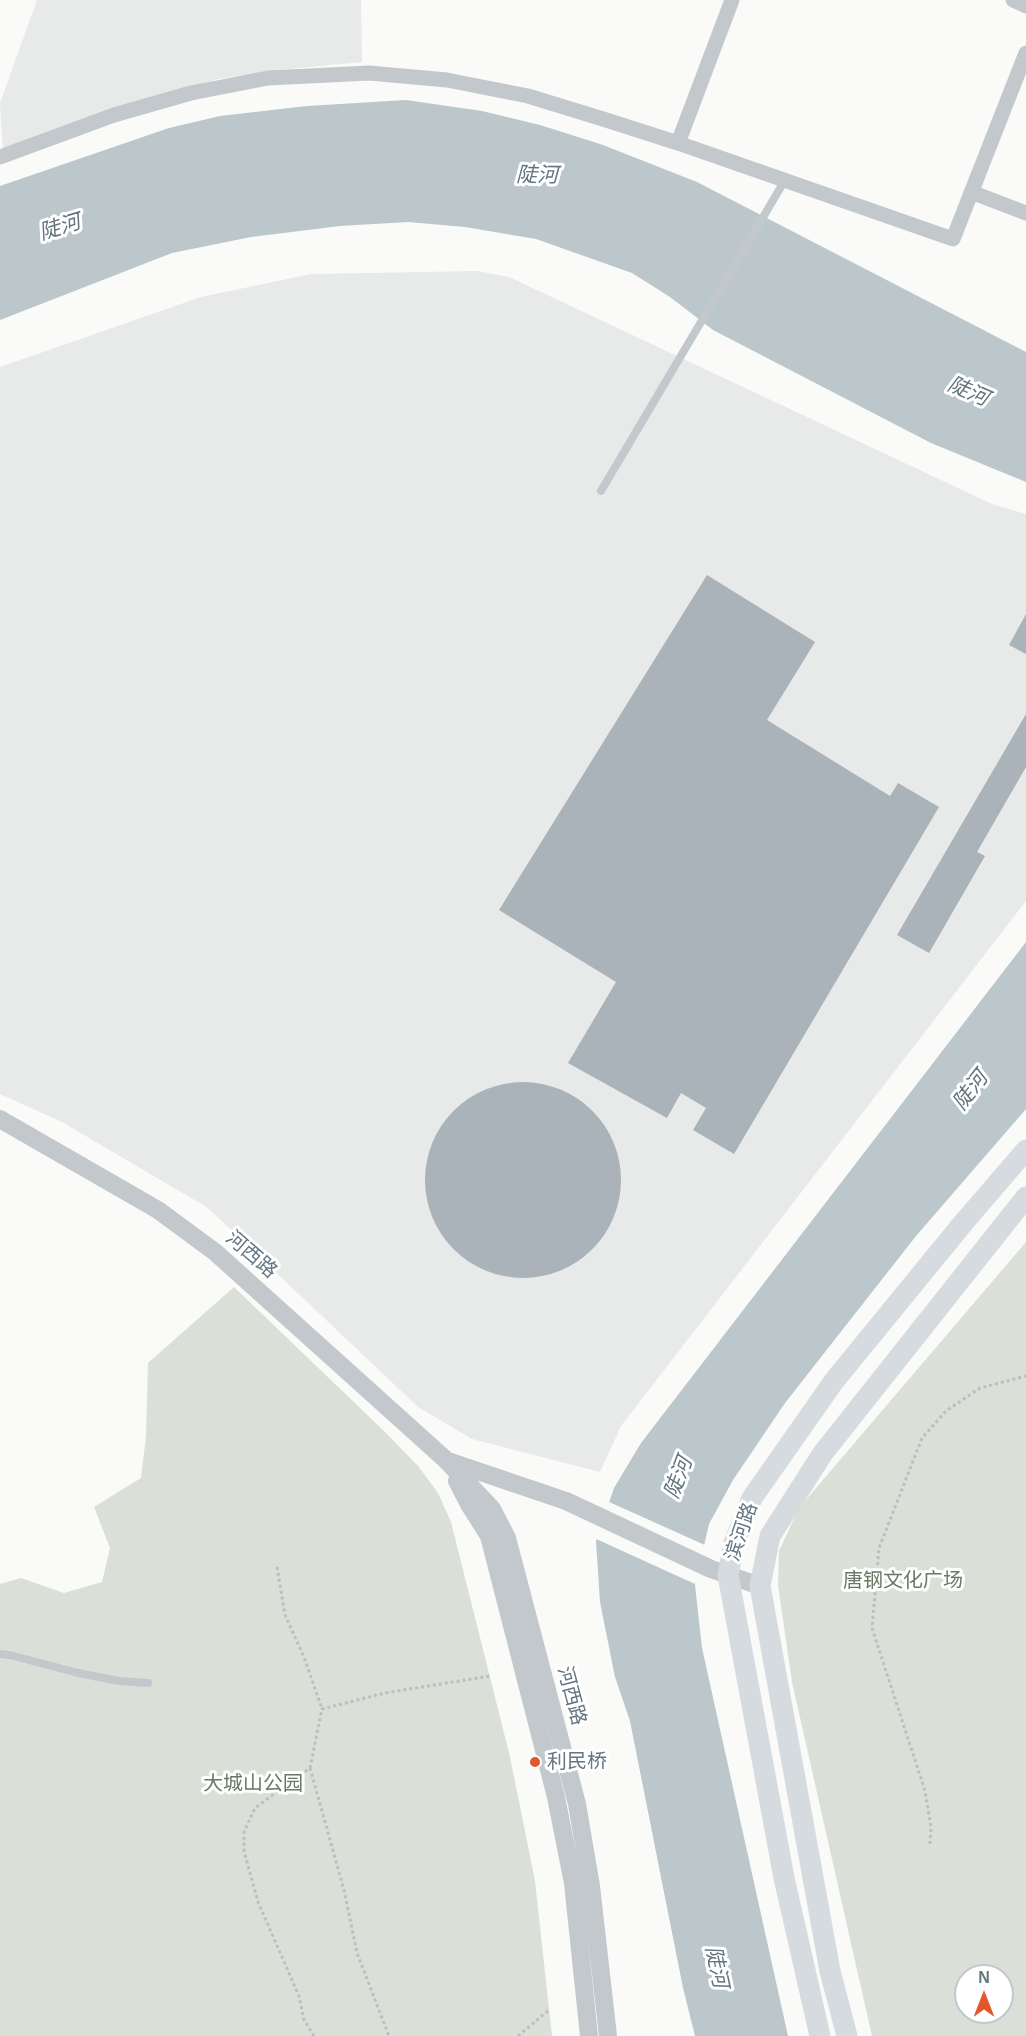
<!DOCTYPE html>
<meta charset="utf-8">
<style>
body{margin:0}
#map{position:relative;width:1026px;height:2036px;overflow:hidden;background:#fafaf8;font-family:Arial,sans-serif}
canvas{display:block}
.north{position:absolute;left:954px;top:1964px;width:60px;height:60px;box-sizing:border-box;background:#fff;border:2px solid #c1c8cd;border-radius:50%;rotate:0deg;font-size:16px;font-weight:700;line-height:24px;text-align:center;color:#657683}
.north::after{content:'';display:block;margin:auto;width:21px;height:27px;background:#e4572e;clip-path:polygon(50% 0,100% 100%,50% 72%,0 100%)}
</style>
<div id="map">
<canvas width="1026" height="2036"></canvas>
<div class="north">N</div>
</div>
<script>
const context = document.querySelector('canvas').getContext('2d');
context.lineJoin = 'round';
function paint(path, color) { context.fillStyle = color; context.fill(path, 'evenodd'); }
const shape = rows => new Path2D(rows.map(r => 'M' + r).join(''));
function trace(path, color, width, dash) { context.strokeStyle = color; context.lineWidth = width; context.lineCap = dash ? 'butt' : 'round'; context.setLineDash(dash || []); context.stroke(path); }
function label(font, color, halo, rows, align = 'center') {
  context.font = font + ' Arial,"Noto Sans SC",sans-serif'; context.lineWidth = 6; context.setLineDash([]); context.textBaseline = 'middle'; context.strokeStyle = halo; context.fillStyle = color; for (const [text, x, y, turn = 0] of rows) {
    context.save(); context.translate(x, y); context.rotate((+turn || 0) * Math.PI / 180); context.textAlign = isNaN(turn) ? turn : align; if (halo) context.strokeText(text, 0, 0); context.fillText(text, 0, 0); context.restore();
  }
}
paint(shape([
 [37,0,361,0,362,62,278,70,218,79,122,107,3,151,0,103],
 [478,271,509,277,992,504,1026,514,1026,901,621,1426,600,1472,472,1439,418,1407,208,1208,62,1122,0,1094,0,367,201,297,311,274]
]), '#e8e9e9');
paint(shape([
 [1026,1242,1026,2036,872,2036,792,1682,778,1585,779,1551,799,1508],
 [966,1976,1002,1976,1002,2012,966,2012],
 [234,1287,384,1431,418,1466,438,1493,451,1522,510,1757,535,1881,552,2036,0,2036,0,1584,21,1578,64,1593,102,1582,110,1548,94,1507,141,1478,146,1436,148,1363]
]), '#dadfd7');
paint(shape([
 [406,100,482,111,540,125,603,145,697,182,1026,352,1026,482,931,443,713,330,670,297,632,273,536,239,465,227,408,222,340,226,251,237,172,253,0,320,0,186,169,128,220,116,307,106],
 [1026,942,1026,1109,916,1236,785,1403,733,1480,709,1524,695,1585,702,1648,788,2036,695,2036,683,1988,630,1721,615,1677,600,1602,596,1541,614,1488,641,1443]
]), '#bbc7cb');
paint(shape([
 [607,1501,707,1546,702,1569,695,1584,594,1538]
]), '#fafaf8');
paint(shape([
 [707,575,815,642,767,720,890,796,898,783,939,807,734,1154,693,1130,706,1108,681,1093,667,1118,568,1063,616,982,499,910],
 [1026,614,1026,654,1009,645],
 [1026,714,1026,767,977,852,985,856,929,953,897,935],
 '425 1180a98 98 0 1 1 196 0a98 98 0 1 1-196 0Z'
]), '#aab3b9');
trace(shape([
 [277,1567,285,1615,304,1657,322,1709],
 [310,1768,344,1890,357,1953,389,2036],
 [930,1844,931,1827,925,1791,872,1628,879,1548,922,1438,946,1411,980,1388,1026,1376],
 [314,2036,304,2020,299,1996,258,1902,244,1851,244,1832,255,1808,310,1768,322,1709,385,1693,490,1676],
 [518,2036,549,2010]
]), '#bbbfc2', 3, [3, 3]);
trace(shape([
 [601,491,785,180],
 [0,1654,10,1655,78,1673,119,1681,148,1683]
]), '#c3c8cc', 8);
trace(shape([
 [1013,0,1026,6],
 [678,143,732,0],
 [0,157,114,115,191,93,268,78,369,73,447,80,528,96,603,119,678,143,953,239,1026,53],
 [971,192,1026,213]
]), '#c3c8cc', 15);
trace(shape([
 [0,1119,158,1210,215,1252,446,1460,492,1509,507,1538,577,1804,591,1886,608,2036],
 [448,1461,566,1501,711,1569,760,1586],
 [457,1481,470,1506,489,1536,556,1797,573,1883,589,2036]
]), '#c3c8cc', 18);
trace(shape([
 [820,2036,784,1878,728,1575,734,1543,752,1498,834,1381,964,1222,1026,1150],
 [847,2036,830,1971,760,1586,770,1536,823,1453,1026,1197]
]), '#d6dbdf', 21);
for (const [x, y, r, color] of [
 [535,1762,6,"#e4572e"]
]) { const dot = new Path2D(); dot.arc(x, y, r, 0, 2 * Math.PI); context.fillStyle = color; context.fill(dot); trace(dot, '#fff', 2); }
label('20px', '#657683', '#fff', [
 ["河西路",251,1255,41],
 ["滨河路",742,1532,-71],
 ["河西路",571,1696,75]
]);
label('20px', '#687a64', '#fff', [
 ["唐钢文化广场",903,1581],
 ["大城山公园",253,1784]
]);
label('20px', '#657683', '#fff', [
 ["利民桥",547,1762]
], 'left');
label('italic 21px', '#60757c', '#fff', [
 ["陡河",537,176,1],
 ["陡河",60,228,-17],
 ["陡河",968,392,23],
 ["陡河",971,1091,-52],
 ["陡河",679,1478,-69],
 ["陡河",716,1967,78]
]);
</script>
